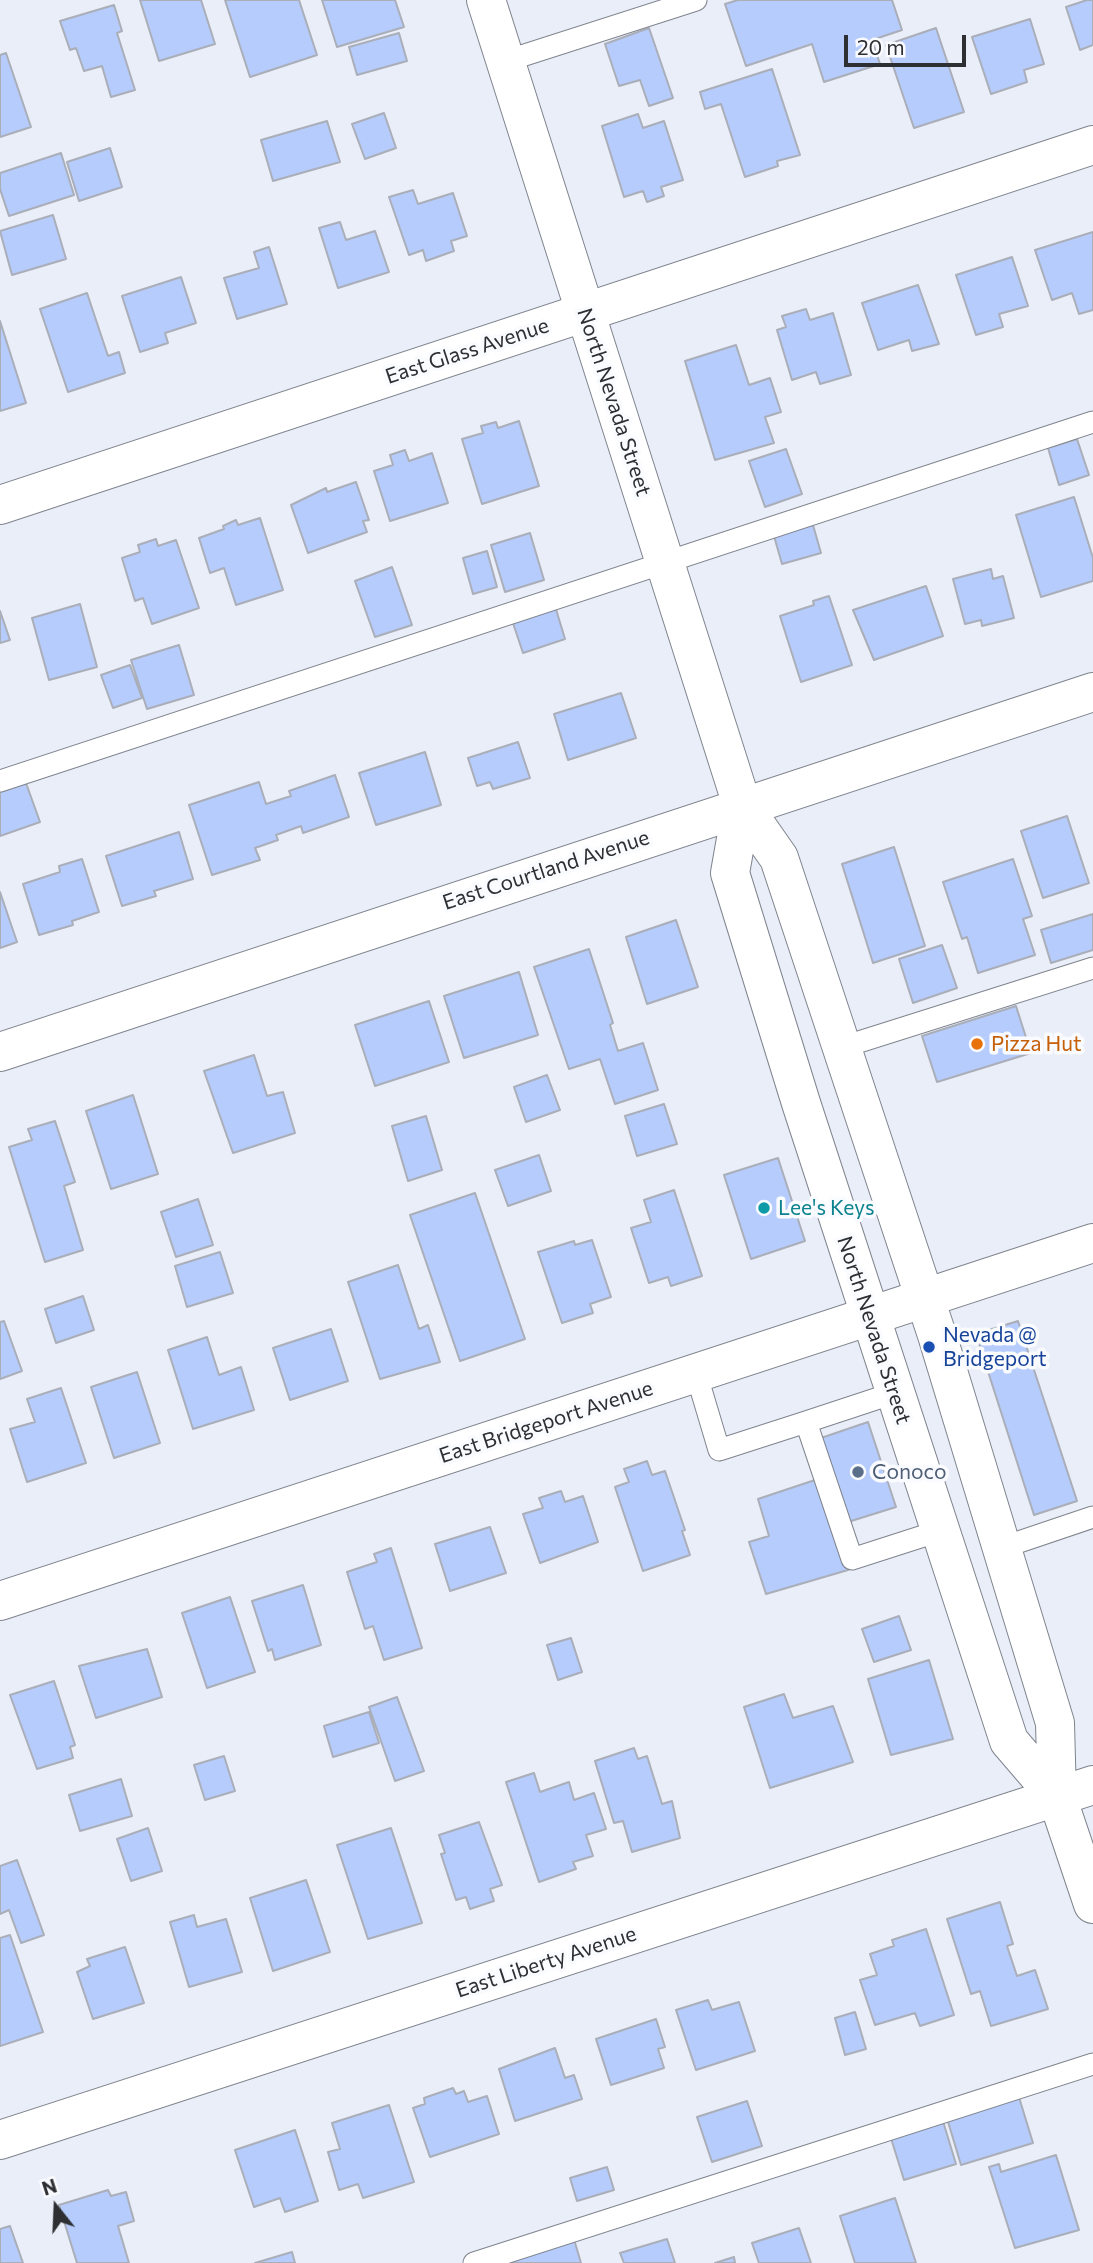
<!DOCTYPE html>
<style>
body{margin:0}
#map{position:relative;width:1093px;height:2263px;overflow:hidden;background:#e9eef9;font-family:Commissioner,sans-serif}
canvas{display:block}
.north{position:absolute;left:21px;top:2172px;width:70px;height:70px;-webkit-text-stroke:5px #fafbfe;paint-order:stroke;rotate:342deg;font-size:19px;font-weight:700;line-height:28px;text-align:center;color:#2d2f33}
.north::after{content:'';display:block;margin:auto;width:24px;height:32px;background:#2d2f33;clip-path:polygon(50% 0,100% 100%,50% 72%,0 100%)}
.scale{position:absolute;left:844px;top:35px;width:122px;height:32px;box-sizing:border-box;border:4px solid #2d2f33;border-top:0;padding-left:9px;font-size:21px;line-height:24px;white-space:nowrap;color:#2d2f33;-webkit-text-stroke:5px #fafbfe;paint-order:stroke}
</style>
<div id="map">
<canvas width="1093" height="2263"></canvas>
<div class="north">N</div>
<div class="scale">20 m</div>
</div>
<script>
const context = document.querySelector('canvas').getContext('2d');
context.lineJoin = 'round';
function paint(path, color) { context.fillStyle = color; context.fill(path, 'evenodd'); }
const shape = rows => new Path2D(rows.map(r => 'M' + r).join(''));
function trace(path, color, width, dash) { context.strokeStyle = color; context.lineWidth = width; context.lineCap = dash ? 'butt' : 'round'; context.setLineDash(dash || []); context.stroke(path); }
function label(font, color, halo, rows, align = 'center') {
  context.font = font + ' Commissioner,sans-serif'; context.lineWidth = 7; context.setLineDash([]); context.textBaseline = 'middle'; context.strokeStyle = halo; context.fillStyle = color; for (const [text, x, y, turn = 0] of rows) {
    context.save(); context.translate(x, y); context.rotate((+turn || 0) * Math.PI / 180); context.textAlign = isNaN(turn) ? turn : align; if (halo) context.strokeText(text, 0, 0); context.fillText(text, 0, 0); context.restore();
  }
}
const building = shape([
 [140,0,201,0,215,44,159,61,140,0],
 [225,0,299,0,317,55,250,77,225,0],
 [322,0,395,0,404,27,337,47,322,0],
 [738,0,892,0,902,30,872,40,880,64,824,82,812,44,746,66,725,4,738,0],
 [1087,0,1093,0,1093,45,1080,50,1066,7,1087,0],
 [114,5,122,31,117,33,135,90,111,97,102,66,84,71,76,48,70,50,60,21,114,5],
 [1030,19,1044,64,1024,70,1027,82,991,94,972,37,1030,19],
 [649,28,673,98,649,106,640,80,619,86,605,44,649,28],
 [936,28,964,112,914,128,886,45,936,28],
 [399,33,407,61,357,75,349,47,399,33],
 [6,53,31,127,0,137,0,55,6,53],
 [772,69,800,155,777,161,778,166,745,177,721,104,705,109,700,92,772,69],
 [384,113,396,148,365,159,352,124,384,113],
 [638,114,643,128,664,121,683,180,661,187,664,196,647,202,643,191,624,197,602,126,638,114],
 [327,121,340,162,273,181,261,140,327,121],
 [110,148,122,187,79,201,67,162,110,148],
 [61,153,74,195,9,216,0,189,0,173,61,153],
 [413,190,418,204,453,193,467,236,451,241,454,251,426,261,423,250,409,255,389,197,413,190],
 [53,215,66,259,12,275,0,231,53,215],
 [340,222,346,240,375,231,389,272,338,288,319,228,340,222],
 [1093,232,1093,310,1079,314,1072,293,1052,300,1035,250,1093,232],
 [269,247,287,304,237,319,224,278,259,268,254,252,269,247],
 [1012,257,1028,306,999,314,1003,327,976,335,956,275,1012,257],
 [181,277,196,323,165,333,168,343,140,352,122,296,181,277],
 [918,285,939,344,912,351,909,340,878,350,862,303,918,285],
 [87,293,108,356,119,352,125,373,68,392,40,309,87,293],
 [806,309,810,320,833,313,851,375,820,384,816,372,792,380,777,330,786,327,782,316,806,309],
 [0,321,26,403,0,411,0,321],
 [736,345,749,385,770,378,781,412,765,417,774,443,715,460,685,361,736,345],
 [519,421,539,486,482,504,462,439,483,433,481,426,496,422,498,428,519,421],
 [1077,439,1089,475,1059,485,1048,448,1077,439],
 [786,449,802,494,765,507,749,461,786,449],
 [405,450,409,461,432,453,448,503,390,521,374,471,393,465,390,455,405,450],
 [356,482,369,520,363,521,367,532,308,553,291,505,326,488,327,492,356,482],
 [1074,497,1093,558,1093,581,1041,597,1016,515,1074,497],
 [260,518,283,590,236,605,224,568,210,573,199,538,224,529,223,526,236,520,238,525,260,518],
 [813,525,821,553,782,564,774,536,813,525],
 [530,533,544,580,505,592,491,545,530,533],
 [156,539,158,546,176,540,199,608,152,624,143,598,135,601,122,558,140,552,138,545,156,539],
 [487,551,497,587,473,594,463,558,487,551],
 [392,567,412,625,375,637,355,581,392,567],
 [991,569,993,579,1003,576,1014,618,982,626,981,620,965,624,953,579,991,569],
 [926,586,943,636,874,660,853,610,926,586],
 [829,596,852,665,801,682,780,616,814,605,813,601,829,596],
 [80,604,97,667,49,680,32,618,80,604],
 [555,606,565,639,523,653,512,620,555,606],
 [0,611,10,640,0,643,0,611],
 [179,645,194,695,147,709,131,660,179,645],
 [130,665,142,698,113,708,101,675,130,665],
 [621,693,636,738,568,760,554,714,621,693],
 [518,742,530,778,493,789,490,782,477,786,468,758,518,742],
 [425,752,441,805,376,825,359,773,425,752],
 [335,775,349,817,303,833,301,826,276,835,278,840,255,848,260,860,212,875,189,805,259,782,266,804,291,796,289,791,335,775],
 [26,783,40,822,0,836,0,792,26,783],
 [1067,816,1089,883,1043,898,1021,831,1067,816],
 [179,832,193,879,154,891,156,896,122,906,106,856,179,832],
 [894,847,925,946,873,963,842,864,894,847],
 [82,859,99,912,72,921,73,925,39,935,23,884,60,872,59,866,82,859],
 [1013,859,1032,916,1023,919,1035,955,978,973,967,937,962,939,943,882,1013,859],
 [0,892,17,942,0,948,0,892],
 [1093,914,1093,950,1051,963,1041,930,1093,914],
 [676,920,698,987,647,1004,626,937,676,920],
 [942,945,957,988,913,1003,899,959,942,945],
 [589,949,613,1023,610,1025,618,1051,643,1043,658,1090,615,1104,600,1059,569,1069,534,967,589,949],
 [519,972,538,1035,464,1058,444,996,519,972],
 [429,1001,449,1062,375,1086,355,1025,429,1001],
 [1016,1006,1031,1053,937,1082,922,1036,1016,1006],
 [254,1055,267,1096,283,1092,295,1133,233,1153,204,1071,254,1055],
 [547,1075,560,1110,526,1122,514,1087,547,1075],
 [133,1095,158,1174,111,1189,86,1111,133,1095],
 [664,1104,677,1144,637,1156,625,1116,664,1104],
 [426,1116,442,1170,408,1181,392,1126,426,1116],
 [55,1121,75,1182,64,1186,83,1250,45,1262,9,1147,32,1140,28,1129,55,1121],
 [539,1155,551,1191,508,1206,495,1170,539,1155],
 [778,1158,805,1241,751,1259,724,1175,778,1158],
 [674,1190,702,1276,671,1286,668,1277,649,1283,631,1228,651,1222,644,1200,674,1190],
 [475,1193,525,1339,460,1361,410,1215,475,1193],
 [198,1199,213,1245,176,1257,161,1212,198,1199],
 [592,1240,611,1297,590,1304,593,1313,562,1323,538,1252,574,1241,575,1245,592,1240],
 [220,1252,233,1293,187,1307,175,1266,220,1252],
 [398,1265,419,1329,428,1325,440,1362,380,1379,348,1282,398,1265],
 [83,1296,94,1330,56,1343,45,1309,83,1296],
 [4,1321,22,1371,0,1379,0,1322,4,1321],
 [1018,1321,1077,1501,1034,1515,976,1334,1018,1321],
 [331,1329,348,1381,290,1400,273,1348,331,1329],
 [207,1337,219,1375,241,1367,254,1410,193,1429,168,1350,207,1337],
 [137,1372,160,1443,114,1458,91,1387,137,1372],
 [61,1388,86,1463,27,1482,10,1429,35,1422,27,1399,61,1388],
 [868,1422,896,1507,848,1522,821,1438,868,1422],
 [647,1461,652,1475,665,1471,685,1530,682,1531,690,1555,643,1571,615,1487,629,1482,624,1469,647,1461],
 [815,1480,848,1570,766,1594,749,1542,769,1536,758,1499,815,1480],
 [561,1491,565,1502,583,1496,598,1542,540,1563,523,1514,543,1508,539,1498,561,1491],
 [490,1527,506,1573,450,1591,435,1544,490,1527],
 [391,1548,422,1648,384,1660,373,1626,365,1629,347,1572,377,1562,374,1554,391,1548],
 [303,1585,321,1645,275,1660,272,1649,268,1651,252,1601,303,1585],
 [230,1597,255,1672,207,1688,182,1613,230,1597],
 [899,1616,911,1650,874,1662,862,1629,899,1616],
 [571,1638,582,1672,558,1680,547,1645,571,1638],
 [147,1649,162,1697,96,1718,79,1666,147,1649],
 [929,1660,953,1739,891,1755,868,1679,929,1660],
 [54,1681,75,1745,70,1747,73,1758,37,1769,10,1695,54,1681],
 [784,1694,793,1718,833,1706,853,1762,770,1788,744,1707,784,1694],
 [397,1697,424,1771,395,1781,369,1707,397,1697],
 [369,1712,379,1743,333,1757,324,1726,369,1712],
 [634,1748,638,1759,647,1756,662,1804,672,1801,680,1838,632,1852,623,1821,614,1823,595,1761,634,1748],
 [224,1756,235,1791,205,1800,194,1765,224,1756],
 [534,1773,540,1792,569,1782,574,1800,594,1793,606,1829,586,1835,593,1856,573,1862,576,1869,539,1882,506,1782,534,1773],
 [121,1779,132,1816,80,1831,69,1795,121,1779],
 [479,1822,502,1885,490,1889,494,1901,470,1909,466,1897,456,1900,441,1854,445,1853,439,1835,479,1822],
 [148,1828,162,1871,131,1881,117,1839,148,1828],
 [391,1828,422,1923,368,1939,337,1845,391,1828],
 [17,1860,44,1935,21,1943,9,1910,0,1914,0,1866,17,1860],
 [306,1880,330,1952,273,1971,250,1898,306,1880],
 [1000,1902,1013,1944,1007,1946,1017,1976,1035,1970,1048,2009,991,2026,980,1991,971,1994,947,1919,1000,1902],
 [194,1915,197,1927,226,1919,242,1972,189,1987,170,1922,194,1915],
 [926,1929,954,2015,920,2026,915,2013,875,2025,860,1980,877,1975,870,1954,894,1946,892,1940,926,1929],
 [10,1935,43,2032,0,2046,0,1938,10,1935],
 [125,1947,144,2003,93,2019,77,1972,90,1966,87,1959,125,1947],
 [708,2000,712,2010,739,2002,755,2051,696,2070,676,2010,708,2000],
 [855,2012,866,2049,845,2055,835,2018,855,2012],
 [656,2019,665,2047,658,2049,664,2068,611,2085,596,2039,656,2019],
 [555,2048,565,2078,574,2075,582,2099,515,2121,499,2069,555,2048],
 [453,2088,456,2094,464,2091,468,2102,487,2096,499,2134,430,2157,413,2108,425,2104,424,2098,453,2088],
 [1018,2094,1033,2143,961,2165,946,2115,1018,2094],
 [747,2101,762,2146,712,2162,697,2117,747,2101],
 [389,2105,414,2182,363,2198,358,2184,339,2190,328,2152,340,2149,332,2123,389,2105],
 [942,2118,956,2164,904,2180,890,2135,942,2118],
 [295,2130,318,2201,285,2212,280,2198,254,2207,235,2150,295,2130],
 [1056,2155,1079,2230,1015,2248,989,2167,999,2164,1001,2172,1056,2155],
 [607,2167,614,2190,577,2201,570,2178,607,2167],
 [108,2190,111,2196,126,2192,134,2221,118,2226,129,2263,77,2263,59,2205,108,2190],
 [895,2198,916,2263,855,2263,840,2216,895,2198],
 [10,2226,23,2263,0,2263,0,2229,10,2226],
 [799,2228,811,2263,759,2263,752,2243,799,2228],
 [573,2236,581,2263,487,2263,573,2236],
 [667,2239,675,2263,624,2263,620,2253,667,2239],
 [292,2252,295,2263,255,2263,292,2252],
 [734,2257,735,2263,715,2263,734,2257]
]);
paint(building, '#b6ccfd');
trace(building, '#aaaeb8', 2);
const lane = shape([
 [506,61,696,0],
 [0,781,1093,422],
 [843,1047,1093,968],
 [696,1373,719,1450,806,1422,852,1559,939,1531],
 [806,1422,894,1393],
 [1004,1547,1093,1517],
 [474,2263,1093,2064]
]);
const street = shape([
 [0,505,1093,145],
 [0,1052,1093,692],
 [0,2140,1093,1785]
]);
const secondary = shape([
 [0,1601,1093,1243]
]);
const primary = shape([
 [486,0,742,805,779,858,937,1335,1055,1723,1057,1797,1093,1904],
 [742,805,730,873,801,1103,1009,1741,1057,1797]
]);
trace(lane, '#7f848d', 23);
trace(street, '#7f848d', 40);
trace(secondary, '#7f848d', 40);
trace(primary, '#7f848d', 40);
trace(lane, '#fff', 21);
trace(street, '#fff', 38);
trace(secondary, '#fff', 38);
trace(primary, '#fff', 38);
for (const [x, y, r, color] of [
 [977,1044,7,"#e8710a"],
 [764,1208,7,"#0f9aa8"],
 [929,1347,7,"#1a4fb4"],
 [858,1472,7,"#5c6f8a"]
]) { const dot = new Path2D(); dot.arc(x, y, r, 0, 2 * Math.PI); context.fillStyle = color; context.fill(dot); trace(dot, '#fafbfe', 2.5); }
label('21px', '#2d2f33', '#fafbfe', [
 ["East Glass Avenue",467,351,-18],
 ["North Nevada Street",614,402,72],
 ["East Courtland Avenue",546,870,-18],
 ["North Nevada Street",874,1330,72],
 ["East Bridgeport Avenue",546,1422,-18],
 ["East Liberty Avenue",546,1962,-18]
]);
label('21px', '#c56008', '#fafbfe', [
 ["Pizza Hut",991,1044]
], 'left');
label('21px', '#0d838f', '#fafbfe', [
 ["Lee's Keys",778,1208]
], 'left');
label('21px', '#164399', '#fafbfe', [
 ["Nevada @",943,1335],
 ["Bridgeport",943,1359]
], 'left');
label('21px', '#4e5e75', '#fafbfe', [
 ["Conoco",872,1472]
], 'left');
</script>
